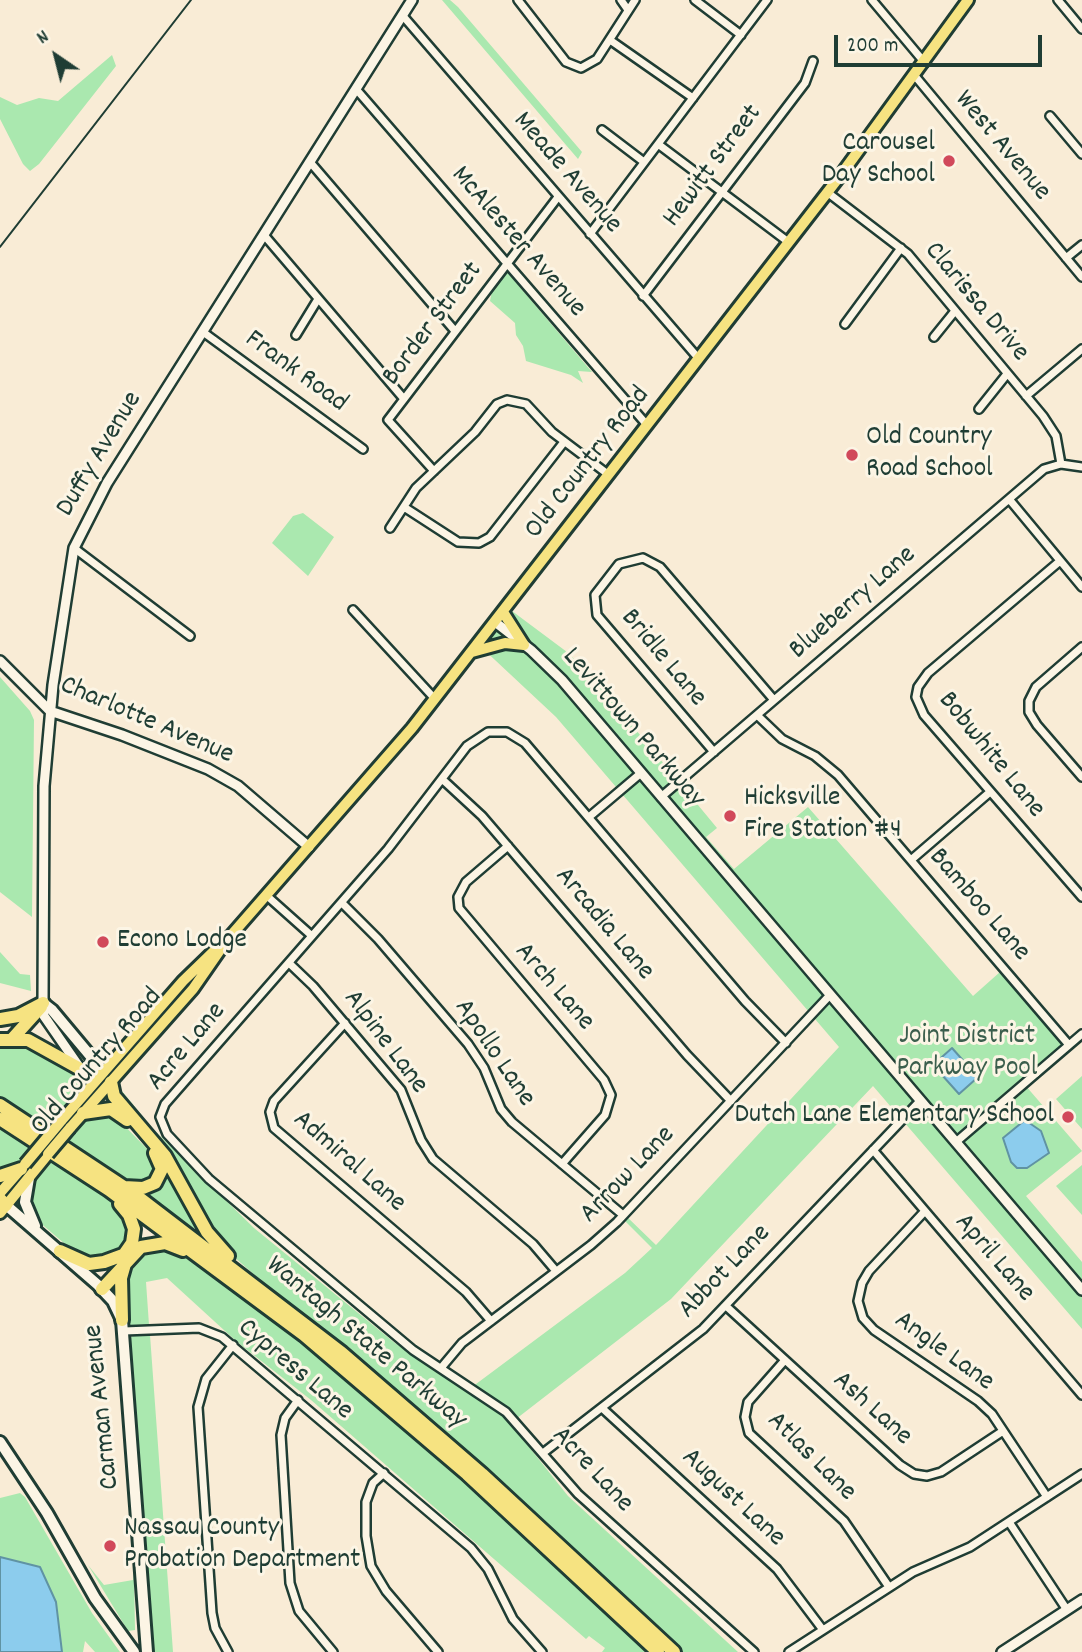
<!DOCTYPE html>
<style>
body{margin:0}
#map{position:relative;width:1082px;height:1652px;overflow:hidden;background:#f9ecd6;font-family:Dekko,sans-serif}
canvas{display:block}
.north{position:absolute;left:21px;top:21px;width:70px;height:70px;-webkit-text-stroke:5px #fcf5e5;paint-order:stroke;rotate:325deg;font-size:19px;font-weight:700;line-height:28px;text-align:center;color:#1f3d34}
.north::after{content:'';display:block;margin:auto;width:24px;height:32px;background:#1f3d34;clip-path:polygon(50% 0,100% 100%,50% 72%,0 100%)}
.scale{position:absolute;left:834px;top:35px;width:208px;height:32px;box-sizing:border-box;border:4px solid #1f3d34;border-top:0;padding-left:9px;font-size:21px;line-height:24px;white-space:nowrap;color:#1f3d34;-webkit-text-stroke:5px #fcf5e5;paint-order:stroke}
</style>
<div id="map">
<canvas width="1082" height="1652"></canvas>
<div class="north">N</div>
<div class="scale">200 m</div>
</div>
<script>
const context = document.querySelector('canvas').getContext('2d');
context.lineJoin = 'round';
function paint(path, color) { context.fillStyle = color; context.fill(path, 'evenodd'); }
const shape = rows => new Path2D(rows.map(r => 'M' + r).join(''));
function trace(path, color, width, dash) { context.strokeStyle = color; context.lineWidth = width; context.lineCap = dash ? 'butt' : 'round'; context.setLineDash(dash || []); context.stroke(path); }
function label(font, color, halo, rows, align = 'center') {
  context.font = font + ' Dekko,sans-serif'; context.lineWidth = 6; context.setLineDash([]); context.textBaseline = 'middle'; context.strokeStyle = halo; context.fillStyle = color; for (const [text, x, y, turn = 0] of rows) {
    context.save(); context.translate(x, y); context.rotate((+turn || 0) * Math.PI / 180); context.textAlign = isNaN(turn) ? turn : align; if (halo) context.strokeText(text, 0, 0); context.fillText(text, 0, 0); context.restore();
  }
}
paint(shape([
 [442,0,450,0,458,7,582,152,578,159],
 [112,55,116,66,39,164,30,171,23,164,0,119,0,97,17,105,39,98,58,101],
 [507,272,592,372,578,371,583,383,571,375,526,361,523,346,516,335,515,323,490,301,492,291],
 [303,513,334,537,308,576,272,543,293,516],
 [508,608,567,652,593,678,717,828,706,837,734,869,808,807,973,996,1000,972,1064,1047,1025,1085,1082,1151,1026,1196,1082,1262,1082,1329,873,1086,671,1299,516,1419,472,1387,625,1273,652,1248,622,1218,625,1215,656,1245,839,1047,556,717,480,646],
 [0,677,30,711,34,720,32,917,0,892],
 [0,952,20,974,30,975,31,991,0,983],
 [16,1040,74,1068,79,1076,79,1089,45,1130,0,1097,0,1044],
 [1082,1076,1082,1129,1056,1099],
 [117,1085,154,1130,254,1228,395,1343,506,1418,568,1496,738,1652,681,1652,233,1256,222,1245,115,1087],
 [112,1113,154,1156,158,1166,155,1176,135,1185,64,1143,89,1117],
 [0,1128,33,1145,17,1165,0,1171],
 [52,1157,60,1166,115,1204,127,1222,123,1246,115,1254,90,1260,79,1256,38,1221,30,1198,35,1179],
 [1082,1165,1082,1215,1056,1186],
 [165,1168,200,1229,198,1231,136,1191],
 [159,1247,176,1250,315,1353,406,1427,651,1652,602,1652,605,1648,589,1636,586,1639,311,1400,237,1342,167,1278,146,1282,149,1325,129,1325,128,1270,139,1253],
 [150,1335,173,1652,153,1652,129,1339,133,1336],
 [20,1493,25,1497,92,1613,120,1652,95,1652,85,1641,83,1652,0,1652,0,1498],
 [88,1565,104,1585,133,1580,134,1572,135,1630,128,1631]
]), '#aae8af');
const water = shape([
 [952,1048,968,1066,964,1070,969,1069,977,1078,959,1094,933,1065,952,1048],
 [1025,1120,1041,1131,1049,1153,1027,1168,1017,1168,1011,1162,1003,1138,1025,1120],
 [0,1557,40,1567,56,1602,62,1652,0,1652,0,1557]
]);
paint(water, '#8ccced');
trace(water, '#6093a3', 2);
const minor = shape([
 [518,0,566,62,581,68,597,59,635,0],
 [621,0,628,10],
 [695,0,741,35],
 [872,0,925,63],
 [1058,0,1082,29],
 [403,16,699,359],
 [610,40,693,98],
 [915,76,1082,277],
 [356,89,647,425],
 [1050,116,1082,154],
 [602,130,644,162],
 [658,144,787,241],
 [310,162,455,331],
 [827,192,908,254,1043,416,1056,436,1061,464],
 [590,234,767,0],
 [264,235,404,399],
 [1066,258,1082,245],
 [643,296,805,83,813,61],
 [845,324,901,248],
 [203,332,363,449],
 [296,335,318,299],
 [934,337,955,311],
 [1026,396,1082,349],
 [979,409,1007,374],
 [434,471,388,420,558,197],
 [1009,499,1082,587],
 [404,507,458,542,479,543,490,537,564,442],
 [390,528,416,488,475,432,497,404,507,400,526,404,552,432,609,475],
 [74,548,190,636],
 [1060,561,928,673,918,687,916,697,924,715,1082,897],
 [353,610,435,699],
 [1082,647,1036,687,1029,701,1029,712,1037,725,1082,777],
 [758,716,782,739,815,756,838,775,1069,1045],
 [714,752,597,615,595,595,619,564,643,558,660,567,774,700],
 [442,779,482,816,687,1055,731,1101],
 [661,797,1044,469,1061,464,1082,467],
 [589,817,641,773],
 [508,846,466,882,458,897,459,908,604,1080,611,1095,605,1115,562,1164],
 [911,860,990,792],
 [266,895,312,936],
 [342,903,378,939,468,1044,484,1068,501,1109,512,1122,623,1215],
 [289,963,313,986,401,1090,421,1140,433,1159,533,1244,556,1271],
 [345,1023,274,1101,270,1112,274,1128,466,1292,491,1321],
 [956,1142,1082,1034],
 [873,1150,1082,1395],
 [925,1211,869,1271,862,1283,858,1301,863,1318,874,1330,978,1401,992,1414,1047,1497],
 [726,1306,900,1465,914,1474,927,1476,941,1472,1003,1431],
 [124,1331,199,1328,222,1337,471,1548,488,1569,513,1619,542,1652],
 [785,1360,748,1402,745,1417,749,1433,844,1521,889,1587],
 [441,1368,462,1343,591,1245,617,1222,830,995],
 [298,1400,285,1418,281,1435,290,1583,299,1611,333,1652],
 [602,1408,777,1569,823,1630],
 [543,1453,703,1329,920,1101],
 [384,1473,373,1483,366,1502,366,1536,371,1566,386,1591,438,1652],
 [1009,1522,1067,1610],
 [228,1652,215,1628,212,1613,198,1407,206,1379,233,1345],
 [754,1652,578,1494,506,1412,413,1350,209,1179,167,1134,160,1117,165,1104,388,849,467,746,488,732,507,732,525,743,745,1001,786,1043],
 [789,1652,913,1572,970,1547,1082,1474]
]);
const tertiary = shape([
 [495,622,531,650,562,680,1082,1290],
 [0,661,50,711,122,735,208,769,238,786,309,847],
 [80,1068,44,1016,43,1003,44,786,53,685,74,548,107,483,412,0],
 [1002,1652,1082,1600]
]);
const secondary = shape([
 [43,1003,52,1010,103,1071],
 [29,1178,25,1202,35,1226],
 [6,1205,98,1285,113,1301,122,1320,147,1652],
 [0,1442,47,1513,95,1598,134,1652]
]);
const primary = shape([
 [503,612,524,645],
 [472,652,505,643,524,645],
 [61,1121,183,981,214,951],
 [70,1128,193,989,227,940,412,728,840,176,968,0],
 [0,1193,21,1169],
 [0,1213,48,1154]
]);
const motorway = shape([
 [0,1019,18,1016,43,1003],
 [13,1038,41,1007],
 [0,1040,28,1040,82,1070],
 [111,1082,114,1096,165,1156,207,1232,228,1256],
 [0,1105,133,1193,342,1353,482,1474,674,1652],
 [83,1113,111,1109,127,1120],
 [0,1119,109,1190,304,1335,467,1474,658,1652],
 [0,1176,21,1169],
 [124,1187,143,1188,155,1183,162,1169,155,1153],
 [0,1199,6,1205],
 [120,1204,129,1215,134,1229,132,1243,123,1256],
 [60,1251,89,1264,104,1262,123,1255],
 [102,1289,141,1247,165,1243,183,1250],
 [122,1320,121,1278,125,1264]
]);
trace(minor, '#1f3d34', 12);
trace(tertiary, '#1f3d34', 14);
trace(secondary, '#1f3d34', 16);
trace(primary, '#1f3d34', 16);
trace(motorway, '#1f3d34', 18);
trace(minor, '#fcf5e5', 7);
trace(tertiary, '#fcf5e5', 9);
trace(secondary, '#fcf5e5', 10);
trace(primary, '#f6e381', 10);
trace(motorway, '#f6e381', 12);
trace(shape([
 [0,247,191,0]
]), '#1f3d34', 2);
const primaryBridge = shape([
 [48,1154,70,1128],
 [25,1164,61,1121]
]);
trace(primaryBridge, '#1f3d34', 16, []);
trace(primaryBridge, '#f6e381', 10);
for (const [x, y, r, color] of [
 [949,161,7,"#d1495b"],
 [852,455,7,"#d1495b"],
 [730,816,7,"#d1495b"],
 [103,942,7,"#d1495b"],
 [1068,1117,7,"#d1495b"],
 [110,1546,7,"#d1495b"]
]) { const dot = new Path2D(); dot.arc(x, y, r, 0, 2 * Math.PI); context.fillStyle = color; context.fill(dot); trace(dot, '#fcf5e5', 2.5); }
label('28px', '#1f3d34', '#fcf5e5', [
 ["Carousel",935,145,"right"],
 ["Day School",935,177,"right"],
 ["Old Country",866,439],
 ["Road School",866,471],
 ["Hicksville",744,800],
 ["Fire Station #4",744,832],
 ["Econo Lodge",117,942],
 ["Dutch Lane Elementary School",1054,1117,"right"],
 ["Nassau County",124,1530],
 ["Probation Department",124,1562]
], 'left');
label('28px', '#1f3d34', '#fcf5e5', [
 ["West Avenue",1001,147,50],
 ["Hewitt Street",714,167,-53],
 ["Meade Avenue",566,174,49],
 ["McAlester Avenue",517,243,49],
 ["Clarissa Drive",975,303,50],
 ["Border Street",434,325,-53],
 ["Frank Road",295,373,36],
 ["Duffy Avenue",101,455,-59],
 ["Old Country Road",589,464,-52],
 ["Blueberry Lane",854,604,-41],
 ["Bridle Lane",662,659,50],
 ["Charlotte Avenue",146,722,23],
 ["Levittown Parkway",632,729,49],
 ["Bobwhite Lane",990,756,51],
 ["Bamboo Lane",978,906,49],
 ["Arcadia Lane",603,925,50],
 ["Arch Lane",553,988,49],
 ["Alpine Lane",384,1043,53],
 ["Acre Lane",188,1048,-50],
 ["Apollo Lane",493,1054,56],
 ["Old Country Road",98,1063,-49],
 ["Admiral Lane",348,1163,41],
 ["Arrow Lane",629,1176,-46],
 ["April Lane",993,1259,49],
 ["Abbot Lane",726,1273,-46],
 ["Wantagh State Parkway",365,1344,40],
 ["Angle Lane",943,1353,36],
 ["Cypress Lane",294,1371,40],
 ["Carman Avenue",104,1407,-96],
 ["Ash Lane",871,1410,42],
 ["Atlas Lane",810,1458,45],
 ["Acre Lane",591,1471,47],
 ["August Lane",732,1499,43]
]);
label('28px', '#3b5f4d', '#fcf5e5', [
 ["Joint District",967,1038],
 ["Parkway Pool",967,1070]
]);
</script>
